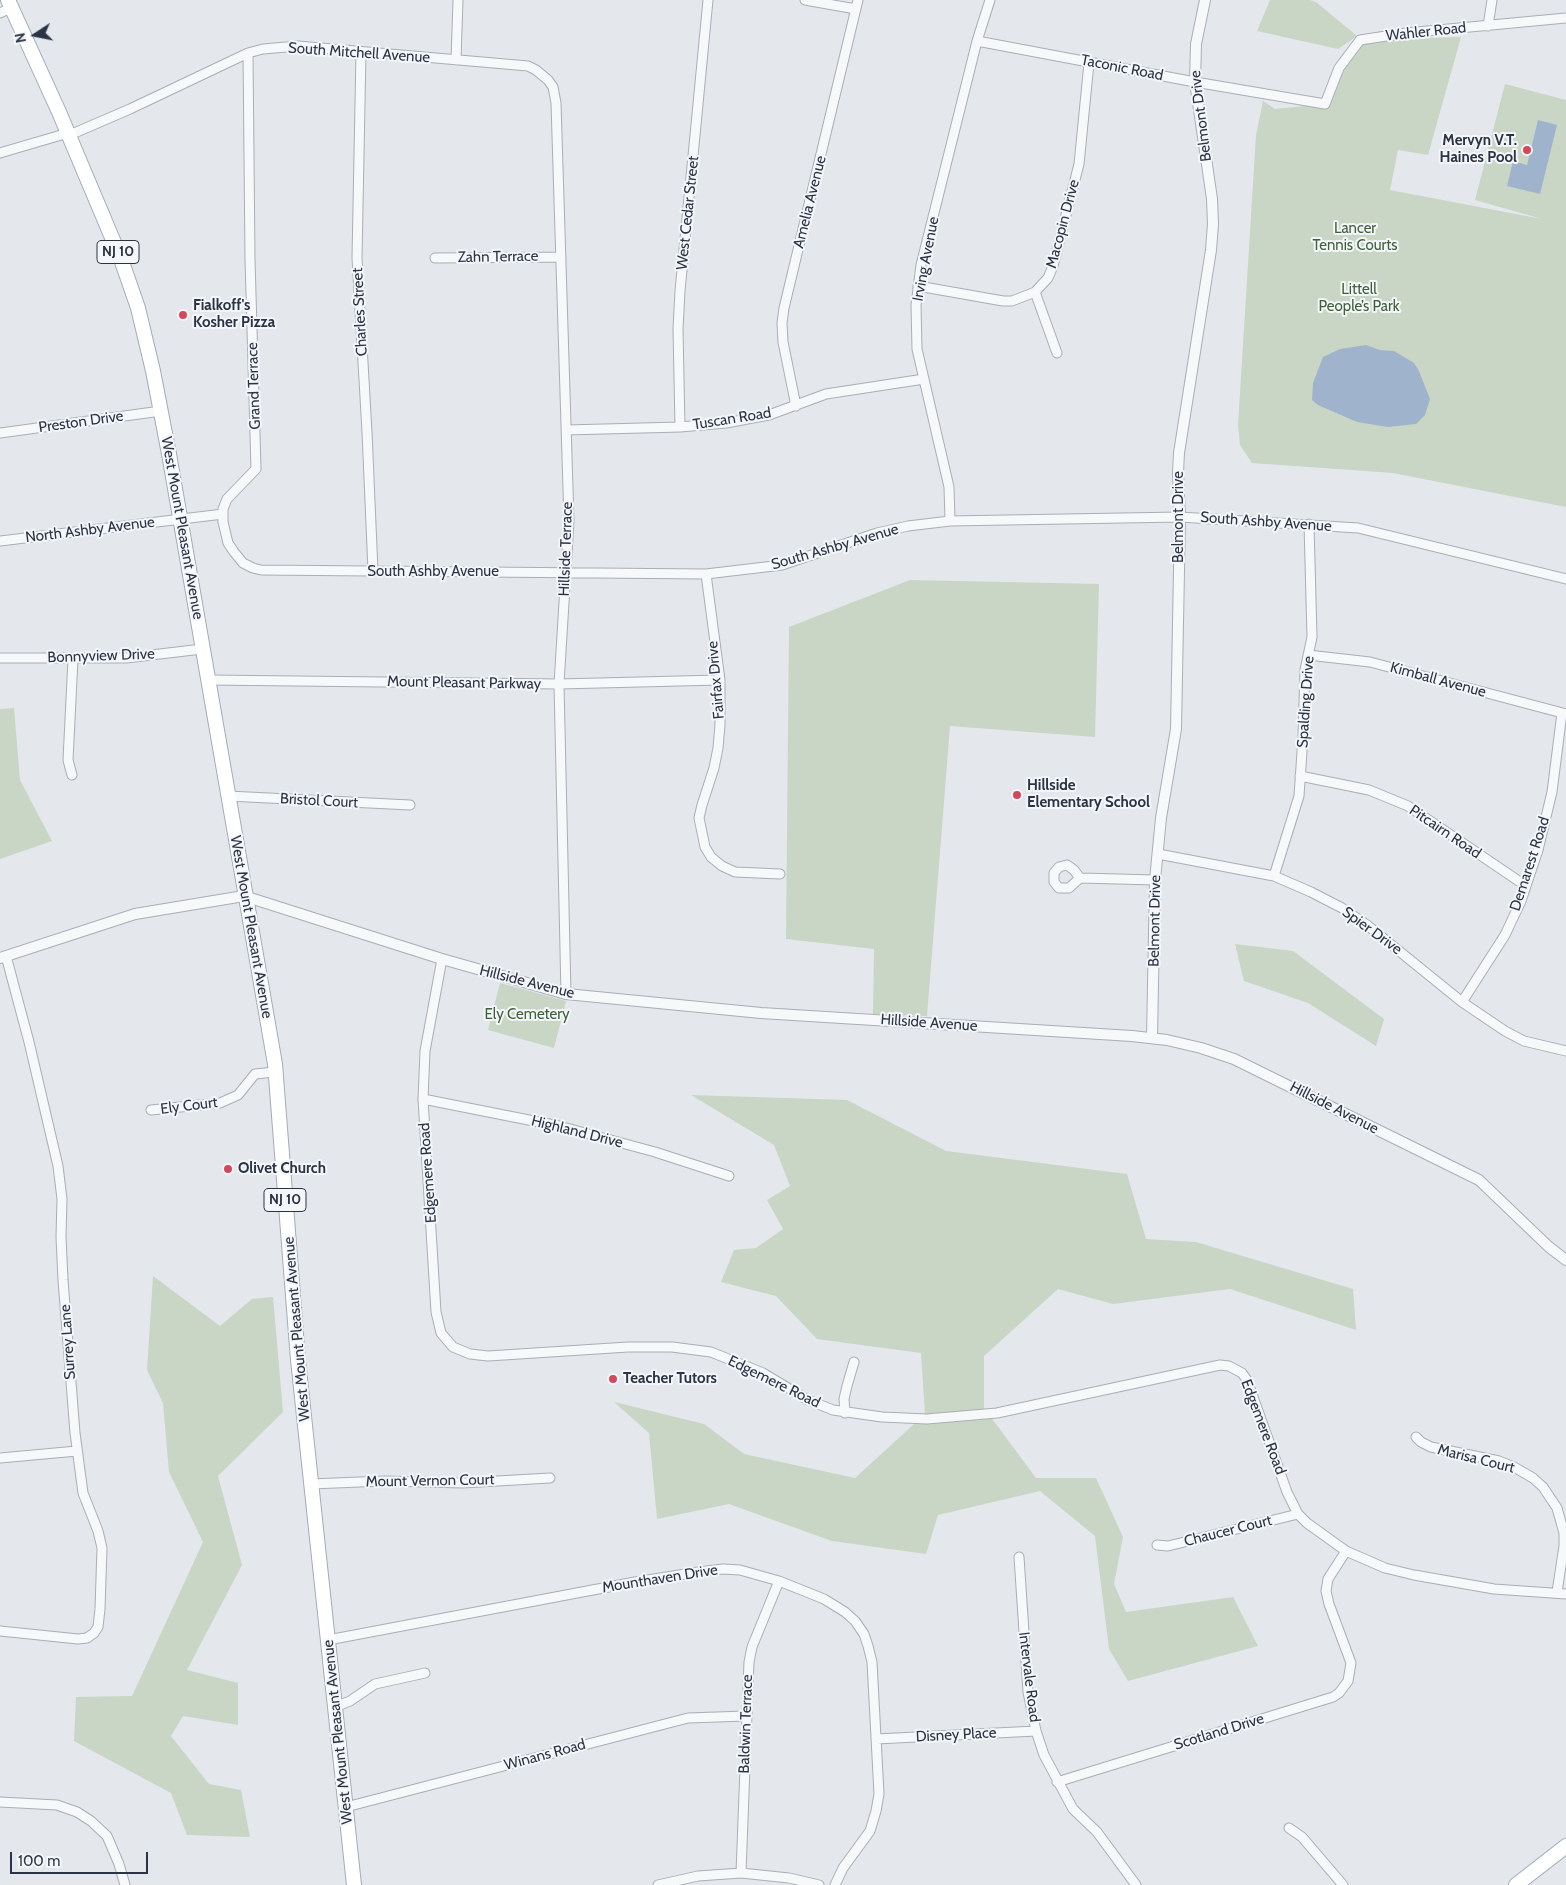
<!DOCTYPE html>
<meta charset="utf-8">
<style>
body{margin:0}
#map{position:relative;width:1566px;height:1885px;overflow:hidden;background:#e4e7ec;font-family:Cabin,sans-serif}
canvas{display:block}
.north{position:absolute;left:10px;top:10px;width:50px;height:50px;-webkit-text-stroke:4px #f4f6f9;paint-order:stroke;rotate:259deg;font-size:14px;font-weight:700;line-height:20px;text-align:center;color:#2b3445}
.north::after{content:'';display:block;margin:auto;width:18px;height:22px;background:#2b3445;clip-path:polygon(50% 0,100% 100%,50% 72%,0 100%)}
.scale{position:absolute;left:10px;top:1852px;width:138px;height:22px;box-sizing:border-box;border:2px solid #2b3445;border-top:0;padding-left:6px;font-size:15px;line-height:18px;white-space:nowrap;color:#2b3445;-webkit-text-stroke:4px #f4f6f9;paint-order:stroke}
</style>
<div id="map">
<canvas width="1566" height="1885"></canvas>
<div class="north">N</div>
<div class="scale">100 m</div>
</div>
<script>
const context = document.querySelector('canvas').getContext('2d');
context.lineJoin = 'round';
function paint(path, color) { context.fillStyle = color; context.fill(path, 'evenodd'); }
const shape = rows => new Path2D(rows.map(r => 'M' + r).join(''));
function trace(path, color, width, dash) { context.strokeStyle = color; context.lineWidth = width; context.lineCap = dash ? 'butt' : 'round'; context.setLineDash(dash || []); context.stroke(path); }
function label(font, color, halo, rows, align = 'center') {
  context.font = font + ' Cabin,sans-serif'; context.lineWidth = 4; context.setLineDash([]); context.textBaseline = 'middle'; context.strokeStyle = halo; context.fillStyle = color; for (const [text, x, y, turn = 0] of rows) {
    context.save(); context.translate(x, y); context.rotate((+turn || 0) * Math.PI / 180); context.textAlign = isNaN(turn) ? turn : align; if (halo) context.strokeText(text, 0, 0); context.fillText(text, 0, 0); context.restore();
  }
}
paint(shape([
 [1270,0,1309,0,1316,2,1357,36,1338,49,1257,31],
 [1461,37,1428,155,1398,150,1390,190,1542,219,1475,200,1505,84,1566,100,1566,507,1393,473,1252,463,1240,445,1238,425,1256,135,1263,101,1275,109,1325,104,1360,40],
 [910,580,1099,584,1095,737,950,726,927,1016,873,1014,874,949,786,939,789,627],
 [14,708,20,780,52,841,0,859,0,709],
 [1235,944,1293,951,1384,1019,1376,1046,1308,1003,1244,981],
 [500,983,566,1001,554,1048,488,1030],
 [691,1095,847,1100,946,1151,1127,1174,1146,1239,1196,1242,1353,1289,1356,1330,1230,1289,1113,1304,1058,1289,984,1356,984,1408,1036,1478,1096,1478,1123,1537,1114,1584,1126,1612,1233,1597,1258,1646,1128,1681,1109,1649,1095,1536,1040,1491,938,1515,926,1554,832,1541,729,1504,657,1519,649,1433,614,1402,704,1424,744,1454,855,1478,925,1414,921,1353,817,1339,776,1296,721,1282,734,1250,756,1248,783,1229,767,1200,790,1186,774,1145],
 [153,1276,220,1326,252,1299,273,1297,283,1412,218,1476,242,1565,187,1670,238,1683,238,1725,183,1716,171,1736,209,1784,241,1790,250,1837,187,1835,171,1793,74,1741,76,1697,132,1696,203,1542,169,1472,163,1403,147,1370]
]), '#c9d6c5');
paint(shape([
 [1538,120,1557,125,1540,194,1507,186,1513,161,1527,165],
 [1366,345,1380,350,1394,351,1414,363,1419,371,1430,399,1425,415,1416,424,1388,427,1357,422,1318,405,1312,400,1313,383,1323,357,1340,349]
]), '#9fb4cc');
const minor = shape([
 [805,0,856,9],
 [0,13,11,8],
 [1488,26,1492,0],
 [977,41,1195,82,1325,104,1339,68,1360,40,1406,33,1566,18],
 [361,52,357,258,367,432,373,571],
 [248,53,250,259,256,469,227,499,223,509,223,522,228,543,234,552,243,563,253,568,261,570,706,574,782,565,877,533,908,526,950,521,1180,517,1358,528,1566,579],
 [456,60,458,0],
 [0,153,68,133,72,134,130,109,248,53,263,49,298,46,528,66,536,70,548,80,553,87,556,103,569,521,559,684,566,994],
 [435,258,561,257],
 [918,286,1003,301,1012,301,1035,292,1048,278,1053,266,1079,164,1089,63],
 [1035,292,1057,353],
 [796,406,783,342,782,323,784,308,858,0],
 [680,427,678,329,680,291,708,0],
 [566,430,680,427,726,423,769,415,826,394,924,379],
 [0,433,161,411],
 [950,521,949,487,917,349,916,305,921,265,977,41,990,0],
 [0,541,223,514],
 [706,574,720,680,720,725,718,748,714,768,702,805,699,818,705,847,711,857,722,866,735,872,780,874],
 [1308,655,1370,662,1566,714],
 [0,658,126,658,202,649],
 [208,680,559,684,720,680],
 [72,775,68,760,73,659],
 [1300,776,1369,790,1408,806,1526,886],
 [228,796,410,805],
 [1158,854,1274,876,1311,892,1342,908,1367,925,1462,1002,1505,1031,1524,1041,1566,1051],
 [1067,865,1074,870,1080,878,1069,888,1059,888,1054,882,1054,873,1059,867,1067,865],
 [1274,876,1299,796,1303,737,1305,670,1312,637,1309,524],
 [1080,878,1155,880],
 [442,959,425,1051,423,1099,436,1312,441,1333,453,1347,470,1354,488,1356,628,1347,672,1347,711,1352,763,1373,808,1400,833,1410,882,1417,927,1419,997,1413,1220,1365,1229,1366,1242,1373,1247,1380,1287,1492,1298,1514,1307,1523,1346,1551,1385,1568,1414,1575,1494,1589,1566,1594],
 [1462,1002,1505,935,1521,901,1538,850,1552,792,1562,713],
 [423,1099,559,1126,655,1152,729,1176],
 [151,1110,220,1103,238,1095,255,1074,275,1072],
 [845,1413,844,1399,847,1386,854,1362],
 [1416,1437,1421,1442,1431,1447,1499,1461,1514,1467,1533,1478,1543,1487,1557,1508,1564,1533,1564,1546,1557,1592],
 [0,1458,77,1451],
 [311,1484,384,1481,463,1483,550,1478],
 [1157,1545,1168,1546,1298,1514],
 [1019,1557,1028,1692,1036,1731,1044,1755,1073,1809,1097,1832,1136,1885],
 [0,1631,78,1639,87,1638,94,1633,98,1627,100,1609,102,1548,98,1531,83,1493,75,1433,63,1280,61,1237,62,1199,58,1166,29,1042,6,956],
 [328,1640,635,1582,698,1572,723,1569,740,1570,779,1581,824,1599,845,1612,855,1621,864,1634,868,1646,872,1662,879,1794,876,1811,870,1831,843,1868,835,1885],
 [335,1707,350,1701,375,1684,425,1673],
 [876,1739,1036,1731],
 [1057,1782,1333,1697,1339,1693,1348,1681,1351,1663,1329,1604,1326,1591,1328,1579,1346,1551],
 [0,1802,57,1805,77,1812,91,1821,107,1836,119,1864,125,1885],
 [346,1807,688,1718,746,1716],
 [1289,1828,1302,1837,1343,1885],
 [741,1873,749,1662,752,1647,779,1581],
 [658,1885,698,1876,741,1873,789,1878,819,1885]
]);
const tertiary = shape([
 [0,958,135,914,244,896,442,959,566,994,761,1013,1132,1036,1167,1040,1201,1048,1234,1059,1479,1180,1549,1247,1566,1260],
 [1152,1038,1155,880,1161,818,1176,729,1180,517,1178,472,1179,453,1211,250,1213,224,1212,199,1195,82,1196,44,1205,0]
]);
const primary = shape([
 [8,0,59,112,121,259,138,308,153,371,169,454,275,1064,298,1360,354,1885],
 [1516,1885,1566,1846]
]);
trace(minor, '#a9aeb7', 11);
trace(tertiary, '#a9aeb7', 12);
trace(primary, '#a3abb8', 16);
trace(minor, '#f7f8fa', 9);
trace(tertiary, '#f7f8fa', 10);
trace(primary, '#fff', 14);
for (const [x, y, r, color] of [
 [1527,150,5,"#d1495b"],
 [183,315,5,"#d1495b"],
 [1017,795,5,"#d1495b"],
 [228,1169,5,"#d1495b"],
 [613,1379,5,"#d1495b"]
]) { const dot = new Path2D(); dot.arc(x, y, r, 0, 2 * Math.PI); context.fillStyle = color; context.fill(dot); trace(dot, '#f4f6f9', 2); }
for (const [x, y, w] of [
 [118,252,42],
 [285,1200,42]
]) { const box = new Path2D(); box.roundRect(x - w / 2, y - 11.5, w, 23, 4); context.fillStyle = '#f4f6f9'; context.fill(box); trace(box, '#2b3445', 1); }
label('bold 14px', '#2b3445', null, [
 ["NJ 10",118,252],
 ["NJ 10",285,1200]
]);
label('15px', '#2b3445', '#f4f6f9', [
 ["Wahler Road",1426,32,-6],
 ["South Mitchell Avenue",359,53,4],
 ["Taconic Road",1122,68,11],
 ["Belmont Drive",1201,116,-97],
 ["Amelia Avenue",810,202,-76],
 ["West Cedar Street",688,213,-84],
 ["Macopin Drive",1063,224,-75],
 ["Zahn Terrace",498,257,-1],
 ["Irving Avenue",926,259,-79],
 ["Charles Street",360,312,-93],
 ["Grand Terrace",254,386,-92],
 ["Tuscan Road",732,419,-9],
 ["Preston Drive",81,422,-8],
 ["Belmont Drive",1179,517,-90],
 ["South Ashby Avenue",1266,522,4],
 ["West Mount Pleasant Avenue",182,528,80],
 ["North Ashby Avenue",90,530,-7],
 ["South Ashby Avenue",835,547,-16],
 ["Hillside Terrace",566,549,-88],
 ["South Ashby Avenue",433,572],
 ["Bonnyview Drive",101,656,-2],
 ["Fairfax Drive",716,680,-95],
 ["Kimball Avenue",1438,680,15],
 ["Mount Pleasant Parkway",464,683,1],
 ["Spalding Drive",1306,702,-86],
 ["Bristol Court",319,801,3],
 ["Pitcairn Road",1445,832,34],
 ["Demarest Road",1530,864,-72],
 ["Belmont Drive",1155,921,-89],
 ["West Mount Pleasant Avenue",251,927,80],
 ["Spier Drive",1372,931,36],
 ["Hillside Avenue",527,982,14],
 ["Hillside Avenue",929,1023,4],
 ["Ely Court",189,1106,-7],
 ["Hillside Avenue",1334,1108,27],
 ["Highland Drive",577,1132,14],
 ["Edgemere Road",428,1173,-94],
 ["West Mount Pleasant Avenue",297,1329,-95],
 ["Surrey Lane",68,1342,-94],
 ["Edgemere Road",774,1382,26],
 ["Edgemere Road",1263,1427,69],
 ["Marisa Court",1476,1459,14],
 ["Mount Vernon Court",430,1481,-1],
 ["Chaucer Court",1228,1531,-14],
 ["Mounthaven Drive",660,1579,-9],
 ["Intervale Road",1029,1677,83],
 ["Baldwin Terrace",746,1724,-88],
 ["West Mount Pleasant Avenue",338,1732,-96],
 ["Scotland Drive",1219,1732,-17],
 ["Disney Place",956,1735,-3],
 ["Winans Road",545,1755,-15]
]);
label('bold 15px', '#2b3445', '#f4f6f9', [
 ["Mervyn V.T.",1517,141,"right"],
 ["Haines Pool",1517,158,"right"],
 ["Fialkoff's",193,306],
 ["Kosher Pizza",193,323],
 ["Hillside",1027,786],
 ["Elementary School",1027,803],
 ["Olivet Church",238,1169],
 ["Teacher Tutors",623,1379]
], 'left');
label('15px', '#3f6138', '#f4f6f9', [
 ["Lancer",1355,229],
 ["Tennis Courts",1355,246],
 ["Littell",1359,290],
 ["People’s Park",1359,307],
 ["Ely Cemetery",527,1015]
]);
</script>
